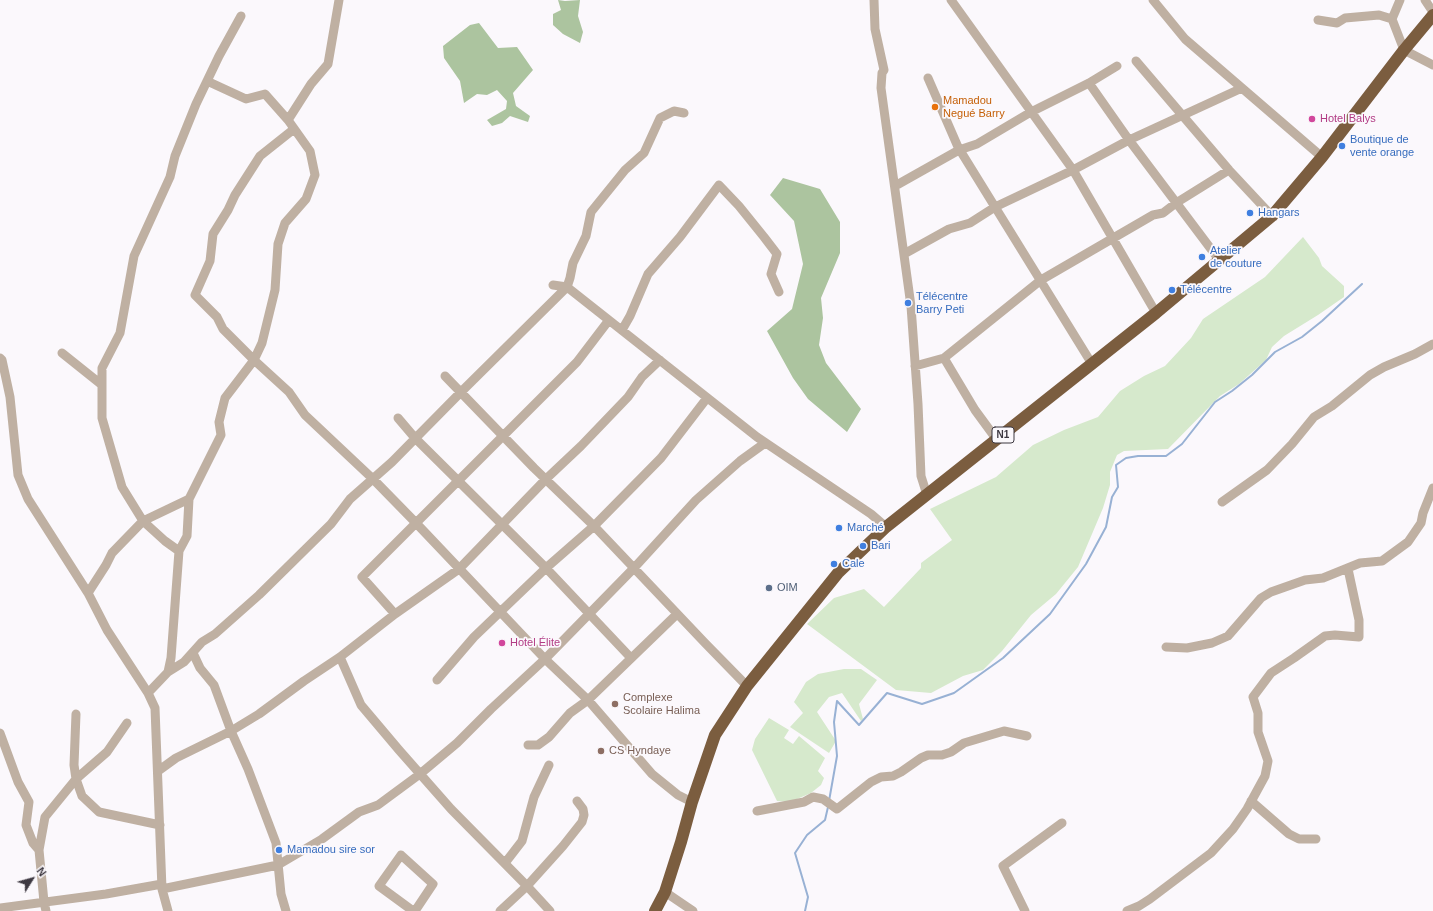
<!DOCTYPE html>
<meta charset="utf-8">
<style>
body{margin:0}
#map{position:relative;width:1433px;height:911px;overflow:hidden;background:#fbf8fc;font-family:Arial,sans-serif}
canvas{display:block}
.north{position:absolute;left:12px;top:859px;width:40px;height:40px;-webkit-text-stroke:3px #fbf8fc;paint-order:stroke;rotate:53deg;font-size:11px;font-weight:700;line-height:16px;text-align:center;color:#3d3841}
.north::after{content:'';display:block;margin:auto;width:14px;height:18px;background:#3d3841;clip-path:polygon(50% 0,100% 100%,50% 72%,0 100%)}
</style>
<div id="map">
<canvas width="1433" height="911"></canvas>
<div class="north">N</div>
</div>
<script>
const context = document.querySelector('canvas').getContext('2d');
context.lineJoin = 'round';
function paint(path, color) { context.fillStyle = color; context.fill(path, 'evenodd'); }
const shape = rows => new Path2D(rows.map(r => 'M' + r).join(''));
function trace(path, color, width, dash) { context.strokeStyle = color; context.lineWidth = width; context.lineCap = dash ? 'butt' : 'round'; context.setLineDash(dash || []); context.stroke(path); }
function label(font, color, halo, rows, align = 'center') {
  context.font = font + ' Arial,sans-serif'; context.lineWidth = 3.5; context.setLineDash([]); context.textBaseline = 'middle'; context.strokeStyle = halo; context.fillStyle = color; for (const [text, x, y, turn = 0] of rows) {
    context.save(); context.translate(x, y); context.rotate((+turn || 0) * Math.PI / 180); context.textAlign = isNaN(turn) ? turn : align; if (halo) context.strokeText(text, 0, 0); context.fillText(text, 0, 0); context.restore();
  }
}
paint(shape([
 [1303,237,1319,258,1322,266,1344,286,1344,297,1318,315,1284,336,1272,347,1266,360,1239,384,1220,396,1168,449,1124,451,1117,455,1110,472,1110,485,1103,508,1078,567,1056,594,1031,615,1002,651,983,670,963,676,931,693,896,690,807,624,834,598,864,589,884,607,921,568,921,563,952,540,930,509,996,477,1033,445,1064,430,1098,417,1120,391,1144,376,1165,366,1191,338,1203,319,1265,277],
 [844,669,861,669,877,680,859,704,863,719,861,721,842,693,829,697,817,712,836,741,829,753,790,727,803,713,794,702,806,682,818,674],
 [769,718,789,730,784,738,793,744,799,736,825,758,818,771,824,778,821,785,811,793,790,802,777,801,752,750,755,739]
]), '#d6e9cc');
paint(shape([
 [558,0,565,1,580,0,578,16,583,32,580,43,563,34,553,25,553,14,561,10],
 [479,23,498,48,517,47,533,70,513,93,516,106,530,116,528,122,510,116,502,123,492,126,487,120,506,109,507,101,497,90,487,95,477,94,464,103,460,81,444,58,443,46,470,25],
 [783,178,820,189,840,222,840,253,821,298,823,318,819,345,826,363,861,409,847,432,808,399,793,378,767,331,792,309,803,264,794,221,770,195]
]), '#acc49f');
trace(shape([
 [829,801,837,756,834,722,837,701,859,725,887,693,922,704,954,693,1003,658,1050,614,1086,564,1106,527,1112,497,1118,487,1116,465,1126,458,1138,456,1166,456,1182,444,1215,402,1232,391,1252,375,1275,352,1302,337,1322,321,1362,284],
 [805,911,808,897,795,853,807,835,825,820,828,807]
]), '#98b1d4', 2);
trace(shape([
 [874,0,875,29,884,70,882,73,881,88,911,306,918,404,921,476,927,495],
 [951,0,1073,170,1156,313],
 [1153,0,1185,39,1322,157],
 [1400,0,1392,19,1404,50,1433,65],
 [1425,0,1433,12],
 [1318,20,1337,23,1345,18,1379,15,1392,19],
 [1136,61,1229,170,1272,216],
 [928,78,958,147,1092,364],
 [1089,83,1129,140,1220,261],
 [288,120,311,84,328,64,339,0],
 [294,129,260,156,235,195,228,210,213,234,210,261,195,295,217,317,223,329,254,360,289,392,305,415,373,479,416,523,545,659,588,700,652,774,678,795,692,802],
 [895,186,959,150,977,144,1031,112,1089,83,1117,66],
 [904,254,949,229,970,223,995,207,1073,170,1129,140,1242,88],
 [553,285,567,287,757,437,871,514,886,527],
 [622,330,630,316,648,274,680,237,719,185,739,206,764,237,777,254,771,274,779,292],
 [62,353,102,385],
 [0,358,2,360,10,397,18,475,28,499,88,593,107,630,148,693,155,708,162,889,168,911],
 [944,358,975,410,997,440],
 [915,366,944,358,1041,280,1153,215,1163,213,1176,203,1229,170],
 [445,376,534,468,594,526,705,643,747,686],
 [398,418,415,438,546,568,631,658],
 [1222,502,1267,470,1292,444,1314,417,1332,406,1370,375,1384,367,1415,354,1433,344],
 [179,551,165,541,143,521,122,487,102,418,102,368,120,333,134,256,170,177,175,156,196,104,219,56,241,16],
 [88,593,106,565,112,553,143,521,189,499],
 [395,614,362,577,577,362,609,320],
 [1166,647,1187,648,1212,643,1228,636,1261,598,1271,592,1305,580,1323,578,1360,563,1382,561,1408,542,1421,523,1423,513,1433,488],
 [193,653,200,668,214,685,231,731,248,769,276,843,281,894,286,911],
 [340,657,361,705,399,750,451,809,527,886,550,911],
 [168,672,171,658,179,551,187,536,189,499,221,435,219,422,225,398,254,360,262,343,275,290,278,244,285,223,306,199,315,175,310,151,288,120,265,94,246,99,207,81],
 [437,680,474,637,546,568,594,526,661,458,707,398],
 [148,693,168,672,184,662,202,642,215,634,259,595,331,524,350,499,392,462,461,392,567,287,570,278,573,263,586,236,591,212,625,170,644,153,660,118,674,111,684,113],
 [76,714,74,765,76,779,82,796,99,812,160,825],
 [0,733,18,782,29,802,26,825,33,843,39,850],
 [528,745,538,745,549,737,570,713,588,700,677,614],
 [158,771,176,758,231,731,259,714,304,681,340,657,395,614,459,569,546,479,581,446,628,397,642,377,660,360],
 [1251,801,1289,834,1299,839,1316,839],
 [757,811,804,802,813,797,823,799,837,809,871,782,881,777,893,776,901,772,921,758,928,755,942,755,951,752,964,743,1004,731,1027,736],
 [505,863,522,841,534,797,549,765],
 [162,889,278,865,322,839,359,812,378,805,420,774,457,743,491,709,545,659,634,568,696,500,740,461,765,443],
 [665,892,693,911],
 [0,908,106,894,162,884],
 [46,911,44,902,39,850,45,817,76,779,107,752,127,723],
 [413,911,379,886,401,855,433,884,415,911],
 [500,911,527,886,563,846,582,822,584,815,583,809,577,801],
 [1025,911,1003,866,1062,823],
 [1127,911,1139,906,1150,899,1211,853,1233,829,1247,809,1265,776,1268,761,1258,732,1258,713,1253,697,1271,673,1294,658,1325,636,1335,635,1359,637,1359,620,1348,569]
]), '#bfb0a2', 9);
trace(shape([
 [655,911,665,892,681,842,692,802,715,735,747,686,838,573,886,527,1156,313,1272,216,1322,157,1404,50,1433,15]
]), '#7b5d3f', 12);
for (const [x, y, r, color] of [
 [935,107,4,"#e8710a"],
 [1312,119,4,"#d1479c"],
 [1342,146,4,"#3f7fe0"],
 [1250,213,4,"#3f7fe0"],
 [1202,257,4,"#3f7fe0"],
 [1172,290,4,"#3f7fe0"],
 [908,303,4,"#3f7fe0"],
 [839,528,4,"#3f7fe0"],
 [863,546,4,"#3f7fe0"],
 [834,564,4,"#3f7fe0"],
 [769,588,4,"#5c6f8a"],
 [502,643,4,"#d1479c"],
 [615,704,4,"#8d6e63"],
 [601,751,4,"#8d6e63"],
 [279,850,4,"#3f7fe0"]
]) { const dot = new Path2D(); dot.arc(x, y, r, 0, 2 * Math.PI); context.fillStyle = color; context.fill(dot); trace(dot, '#fbf8fc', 1.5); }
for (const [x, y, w] of [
 [1003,435,22]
]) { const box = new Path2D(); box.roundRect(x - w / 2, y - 8, w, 16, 3); context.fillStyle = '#fbf8fc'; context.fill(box); trace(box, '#3d3841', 1); }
label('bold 10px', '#3d3841', null, [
 ["N1",1003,435]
]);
label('11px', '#c56008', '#fbf8fc', [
 ["Mamadou",943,101],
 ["Negué Barry",943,114]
], 'left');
label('11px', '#b23c85', '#fbf8fc', [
 ["Hotel Balys",1320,119],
 ["Hotel Élite",510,643]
], 'left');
label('11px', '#366cbe', '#fbf8fc', [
 ["Boutique de",1350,140],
 ["vente orange",1350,153],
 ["Hangars",1258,213],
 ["Atelier",1210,251],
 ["de couture",1210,264],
 ["Télécentre",1180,290],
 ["Télécentre",916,297],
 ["Barry Peti",916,310],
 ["Marché",847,528],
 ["Bari",871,546],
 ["Cale",842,564],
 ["Mamadou sire sor",287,850]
], 'left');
label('11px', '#4e5e75', '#fbf8fc', [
 ["OIM",777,588]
], 'left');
label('11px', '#785e54', '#fbf8fc', [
 ["Complexe",623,698],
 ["Scolaire Halima",623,711],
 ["CS Hyndaye",609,751]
], 'left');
</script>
